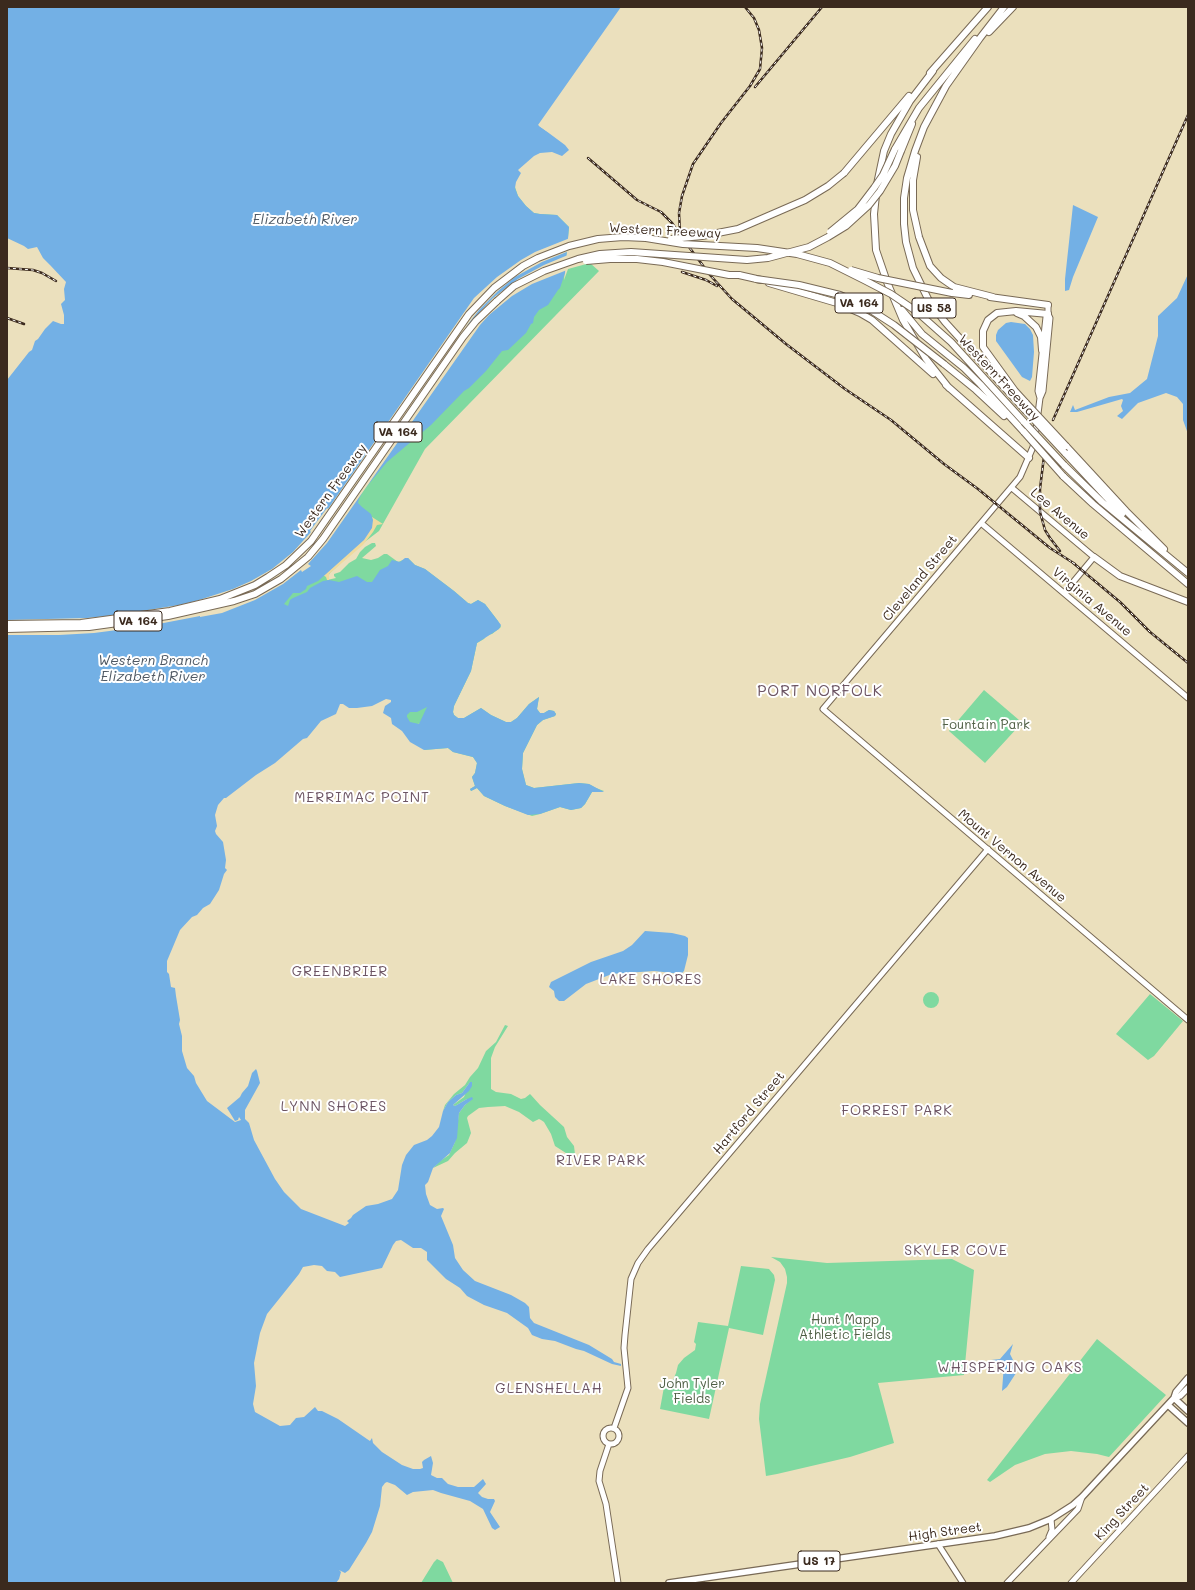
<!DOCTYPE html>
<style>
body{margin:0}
#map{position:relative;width:1195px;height:1590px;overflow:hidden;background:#ebe0bd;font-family:Mali,sans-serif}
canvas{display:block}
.frame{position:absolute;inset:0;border:8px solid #3b2a1e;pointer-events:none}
</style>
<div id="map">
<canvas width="1195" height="1590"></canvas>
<div class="frame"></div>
</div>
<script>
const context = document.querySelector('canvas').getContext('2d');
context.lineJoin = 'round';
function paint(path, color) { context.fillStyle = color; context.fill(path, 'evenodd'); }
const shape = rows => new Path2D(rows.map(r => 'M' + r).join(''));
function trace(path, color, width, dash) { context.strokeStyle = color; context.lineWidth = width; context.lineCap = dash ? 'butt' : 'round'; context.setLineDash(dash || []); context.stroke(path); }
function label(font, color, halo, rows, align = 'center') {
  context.font = font + ' Mali,sans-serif'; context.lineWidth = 4; context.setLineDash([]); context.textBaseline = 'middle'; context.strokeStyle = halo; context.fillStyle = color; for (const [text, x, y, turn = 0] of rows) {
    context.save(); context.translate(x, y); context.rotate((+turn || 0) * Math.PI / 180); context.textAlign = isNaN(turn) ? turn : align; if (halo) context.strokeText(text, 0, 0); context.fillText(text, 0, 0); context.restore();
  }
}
paint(shape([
 [515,187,518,196,526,206,534,213,540,214,557,215,569,227,564,280,568,269,590,263,599,271,425,449,379,531,362,544,330,573,327,578,327,580,336,578,334,576,334,574,340,572,349,563,356,559,360,552,365,547,372,543,375,543,376,546,362,558,371,560,378,558,384,554,387,554,398,562,408,558,415,565,425,569,454,591,468,603,471,604,478,600,485,604,498,621,501,627,492,634,487,635,484,639,477,643,471,671,454,706,453,712,454,715,458,718,464,718,481,708,491,715,506,722,511,722,517,718,529,704,539,697,537,709,540,713,544,713,549,710,554,711,556,714,555,716,543,720,537,725,523,753,522,769,526,785,534,788,579,783,589,784,596,788,604,791,601,792,592,792,585,804,581,808,571,810,560,807,540,814,532,816,505,806,484,796,477,788,471,791,470,789,475,786,472,777,475,773,477,763,473,757,453,752,448,748,424,750,462,721,292,614,277,598,514,201],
 [984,690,1019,720,1019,726,985,763,949,731],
 [430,697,427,723,407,725,403,703],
 '923 1000a8 8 0 1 1 16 0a8 8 0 1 1-16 0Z',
 [1150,994,1183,1021,1154,1056,1148,1060,1116,1034],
 [505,1025,508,1026,495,1047,491,1058,491,1089,496,1092,511,1094,521,1099,525,1098,530,1094,531,1095,540,1105,564,1127,567,1137,574,1146,575,1154,569,1155,555,1146,551,1134,544,1122,541,1120,539,1119,533,1122,519,1112,505,1106,488,1107,479,1108,468,1116,467,1118,471,1133,467,1143,455,1153,448,1161,433,1168,440,1161,449,1155,455,1142,459,1113,465,1105,472,1099,467,1099,455,1106,453,1105,464,1097,470,1082,462,1093,456,1095,448,1102,443,1111,445,1105,454,1094,465,1085,470,1077,478,1068,486,1051,496,1042],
 [771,1257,827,1263,952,1259,974,1270,964,1375,878,1383,894,1443,850,1457,777,1474,766,1476,759,1419,760,1404,787,1283,787,1277,785,1269,780,1262],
 [741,1266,769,1269,774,1275,775,1280,763,1335,729,1328,709,1419,660,1409,664,1387,670,1387,676,1373,678,1365,684,1358,695,1350,696,1344,694,1342,698,1322,728,1326],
 [1097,1339,1166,1395,1109,1457,1097,1454,1071,1451,1045,1454,1015,1465,990,1482,987,1480],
 [437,1559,443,1562,453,1583,421,1583,434,1562]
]), '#7fd9a0');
paint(shape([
 [372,517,383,524,377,525,373,532,363,545,329,574,329,580,327,580,326,577,323,575]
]), '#eeda9e');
paint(shape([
 [7,7,621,7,538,125,565,145,569,150,562,156,552,152,540,153,534,156,518,170,521,173,516,182,515,188,518,196,526,206,534,213,540,214,557,215,569,227,565,273,560,288,558,290,548,305,539,310,534,317,533,323,531,324,526,333,508,350,502,351,486,371,469,388,464,391,431,425,387,462,363,491,359,499,358,503,362,507,371,514,373,520,372,528,364,540,326,574,318,581,307,586,306,589,300,593,293,593,284,604,288,606,290,600,293,598,307,592,310,588,323,581,329,580,339,582,357,576,367,582,372,582,380,570,388,566,392,560,400,562,405,558,408,558,415,565,425,569,454,591,468,603,471,604,478,600,485,604,501,625,499,629,477,643,471,671,454,706,453,712,454,715,458,718,464,718,481,708,491,715,506,722,511,722,517,718,529,704,539,697,537,709,540,713,544,713,549,710,554,711,556,714,555,716,543,720,537,725,523,753,522,769,526,785,534,788,579,783,589,784,604,792,592,792,585,804,581,808,571,810,560,807,540,814,528,815,505,806,484,796,477,788,471,791,470,789,475,786,472,777,475,773,477,763,473,757,453,752,448,748,424,750,410,742,402,731,392,724,391,718,383,713,385,706,391,702,391,700,386,699,372,706,357,708,349,708,343,704,340,704,336,714,321,721,307,738,303,739,275,763,256,775,226,798,224,798,218,805,215,815,217,826,215,831,216,834,223,842,226,860,225,868,227,870,224,874,219,890,210,904,203,908,197,915,192,917,180,930,167,961,167,972,169,974,171,987,175,988,176,996,180,1020,179,1024,182,1036,182,1051,187,1068,194,1076,196,1083,207,1101,235,1122,241,1120,239,1117,238,1120,235,1121,227,1108,240,1097,242,1093,248,1086,252,1073,256,1069,257,1071,260,1083,245,1110,245,1119,249,1123,254,1140,275,1179,284,1192,301,1209,345,1226,349,1223,347,1221,351,1218,353,1215,366,1206,378,1204,392,1199,398,1190,402,1165,406,1155,414,1145,427,1140,432,1136,439,1127,443,1111,448,1102,456,1095,462,1093,470,1082,472,1082,472,1086,469,1091,453,1105,455,1106,467,1099,472,1097,473,1099,465,1105,459,1113,457,1138,450,1153,433,1168,428,1182,425,1185,426,1194,430,1205,437,1209,443,1208,444,1209,441,1216,453,1245,455,1258,463,1270,475,1281,511,1295,525,1303,529,1307,530,1318,534,1323,589,1345,612,1359,614,1362,621,1364,621,1366,612,1364,584,1351,576,1349,555,1341,542,1339,532,1335,528,1328,507,1313,484,1305,467,1296,460,1288,446,1279,427,1260,427,1252,421,1248,413,1248,401,1240,396,1241,393,1245,382,1268,340,1277,335,1272,327,1271,322,1266,314,1265,303,1267,299,1274,267,1314,260,1333,254,1363,256,1386,253,1404,255,1412,280,1426,290,1425,296,1418,304,1417,315,1407,318,1411,322,1411,338,1419,367,1439,370,1441,372,1438,373,1443,382,1452,402,1465,413,1469,420,1469,423,1468,422,1462,424,1460,431,1456,433,1463,431,1475,437,1478,442,1478,448,1484,458,1487,474,1487,483,1479,486,1484,478,1493,482,1497,488,1499,494,1499,495,1501,490,1512,500,1527,495,1530,492,1528,483,1509,470,1501,441,1493,433,1490,413,1492,407,1495,395,1485,387,1482,385,1483,382,1487,380,1506,372,1532,366,1543,349,1570,345,1573,339,1570,341,1572,339,1579,336,1583,7,1583,7,380,29,352,32,350,35,341,38,339,45,329,53,321,61,324,64,324,64,315,61,304,65,300,64,289,66,282,50,265,43,258,37,247,28,249,24,246,7,238],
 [427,707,419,724,410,722,407,717,407,715,410,712,417,712],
 [1073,205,1098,217,1073,277,1069,290,1065,291,1065,279],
 [1188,274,1188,434,1183,420,1183,404,1177,397,1166,393,1138,403,1122,419,1117,416,1123,411,1121,406,1123,400,1122,399,1077,412,1070,412,1073,405,1075,410,1109,397,1130,393,1147,379,1158,336,1158,316,1177,298],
 [1011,322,1025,324,1030,329,1033,335,1034,352,1032,377,1030,381,1022,377,996,341,996,335,998,330,1006,323],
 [645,931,672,933,685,936,688,938,688,955,684,971,681,974,654,971,612,974,586,984,564,1001,559,1001,555,997,554,991,549,987,551,982,591,962,623,951,632,945],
 [1013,1344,1010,1354,1018,1370,1007,1387,1002,1391,1004,1364,1001,1362,991,1360,1000,1359]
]), '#73b0e5');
paint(shape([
 [622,7,623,8,541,125,549,131,548,132,539,126],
 [570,238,569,251,542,262,515,277,498,291,479,310,465,328,493,298,518,279,544,265,568,255,567,270,532,284,512,296,489,315,480,325,327,543,308,564,311,566,302,572,301,570,283,584,255,600,222,613,200,617,200,616,148,626,94,633,59,635,7,635,7,620,87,618,117,615,179,605,196,601,233,589,251,581,272,569,293,552,311,532,310,531,327,508,328,509,474,298,497,277,521,260,535,252]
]), '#ebe0bd');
const secondary = shape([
 [1048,314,1050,318,1043,391,1040,398,1035,437,1033,447,1020,477,823,709,1188,1020],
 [1040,398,1038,391,1046,317,1048,314,1048,305],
 [1012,488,1094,557,1064,593],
 [981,523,1188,698],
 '603 1436a8 8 0 1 1 16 0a8 8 0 1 1-16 0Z',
 [614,1428,628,1388,624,1348,625,1335,631,1279,638,1263,648,1249,988,849],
 [609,1444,600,1471,599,1481,606,1504,618,1583],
 [1049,1537,1052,1530,1051,1519],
 [938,1544,963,1583],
 [1007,1583,1078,1509,1082,1497],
 [1071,1583,1188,1456]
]);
const primary = shape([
 [1174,1398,1176,1392,1188,1378],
 [1174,1398,1188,1411],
 [1168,1405,1188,1423],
 [669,1583,995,1536,1029,1528,1051,1519,1073,1505,1082,1497,1174,1398,1180,1396,1188,1388]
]);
const highway = shape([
 [1004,7,980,38,946,86,924,127,915,151,907,178,904,198,904,224,906,242,913,268,929,301,945,322,1025,410],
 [989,32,1013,7],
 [930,73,988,7],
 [895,149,919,108,975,39],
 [901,151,912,124],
 [917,157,913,180,913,210,919,237,930,266,941,278,954,287,993,297],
 [844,173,909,96],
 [877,184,884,151,891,134,910,101,933,71],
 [876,195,874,214,876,250,887,282,903,320,926,359,949,388],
 [739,275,761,280],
 [769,283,837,303,860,313,872,320,933,374],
 [952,293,969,295],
 [990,297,1048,305],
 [902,310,922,334,964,368,980,384,1024,432],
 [916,311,951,342,1024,422],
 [1017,313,1024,316,1036,327,1041,337,1042,350],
 [944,364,976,390,1004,416],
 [946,385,1029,458],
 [1026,403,1015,391,983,347,983,331,988,320,997,313,1016,311,1048,314],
 [1066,446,1126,511,1164,549],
 [1065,453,1122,514],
 [1064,465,1102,502,1188,573],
 [1063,476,1093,504,1188,584],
 [1094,557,1120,576,1188,602],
 [7,624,81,623,170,611,220,599,255,585,268,577,286,565,311,541,469,314,494,288,523,266,538,258,569,246,598,239,623,237,646,238],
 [7,629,89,627,168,616,234,601,255,594,281,579,308,557,323,539,463,337,476,321,497,301]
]);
trace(secondary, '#796a56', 7);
trace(primary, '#796a56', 8);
trace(highway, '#796a56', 8);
trace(secondary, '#fff', 5);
trace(primary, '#fff', 5.5);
trace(highway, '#fff', 6);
const rail = shape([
 [755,87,822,7],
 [588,158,637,200,661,212,672,223,683,239,710,275,732,299,786,344,845,389,891,420,944,464,978,489,1050,548,1075,564],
 [680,232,679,213,682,196,693,164,721,123,750,86,760,69,762,48,759,30,754,18,745,7],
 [7,268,33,270,42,273,56,281],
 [682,272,706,280,717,286],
 [7,318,24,324],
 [1053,420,1188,115],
 [1044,456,1040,489,1040,512,1045,530,1050,538,1060,551],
 [1072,562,1120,602,1150,632,1188,663]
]);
trace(rail, '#3b2a1e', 2.5);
trace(rail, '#fff', 1, [3]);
const highwayBridge = shape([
 [830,232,858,209,874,188,883,175,895,149],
 [646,238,683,244,757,248,797,254,830,263,864,280,891,294,916,311],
 [671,239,702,236,738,229,805,200,828,186,844,173],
 [586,261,610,259,637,259,663,262,729,275,739,275],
 [851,270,878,278,952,293],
 [756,279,799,285,840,295,863,305,894,325,944,364],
 [497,301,514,286,544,271,578,259,600,254,631,252,747,260,768,258,809,247,828,237,846,226,869,205,880,191,895,166,901,151],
 [1026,403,1066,446],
 [1025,410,1065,453],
 [1024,422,1064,465],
 [1024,432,1063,476]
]);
trace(highwayBridge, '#796a56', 8, []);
trace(highwayBridge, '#fff', 6);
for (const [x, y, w] of [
 [859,303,48],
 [934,308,44],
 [398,432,48],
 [138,621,48],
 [819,1561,42]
]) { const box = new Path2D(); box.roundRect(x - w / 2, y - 10, w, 20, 3); context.fillStyle = '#fff'; context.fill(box); trace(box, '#3b2a1e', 1); }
label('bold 12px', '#3b2a1e', null, [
 ["VA 164",859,303],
 ["US 58",934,308],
 ["VA 164",398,432],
 ["VA 164",138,621],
 ["US 17",819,1561]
]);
label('13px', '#3b2a1e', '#fff', [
 ["Western Freeway",665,231,3],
 ["Western Freeway",999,378,47],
 ["Western Freeway",331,491,-54],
 ["Lee Avenue",1060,514,40],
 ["Cleveland Street",920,578,-50],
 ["Virginia Avenue",1092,602,40],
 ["Mount Vernon Avenue",1012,856,40],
 ["Hartford Street",749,1113,-50],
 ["King Street",1122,1512,-47],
 ["High Street",945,1532,-8]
]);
label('13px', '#4f5f45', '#fff', [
 ["Fountain Park",986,725],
 ["Hunt Mapp",845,1320],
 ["Athletic Fields",845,1335],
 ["John Tyler",692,1384],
 ["Fields",692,1399]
]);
label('italic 14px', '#4f5964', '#fff', [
 ["Elizabeth River",305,220],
 ["Western Branch",153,661],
 ["Elizabeth River",153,677]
]);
context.letterSpacing = '1px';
label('14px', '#6c5463', '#fff', [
 ["MERRIMAC POINT",362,798],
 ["GREENBRIER",340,972],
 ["LAKE SHORES",651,980],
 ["LYNN SHORES",334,1107],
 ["FORREST PARK",897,1111],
 ["RIVER PARK",601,1161],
 ["SKYLER COVE",956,1251],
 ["WHISPERING OAKS",1010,1368],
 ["GLENSHELLAH",549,1389]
]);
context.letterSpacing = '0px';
context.letterSpacing = '1px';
label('15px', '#6c5463', '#fff', [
 ["PORT NORFOLK",820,691]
]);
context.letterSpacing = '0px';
</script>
